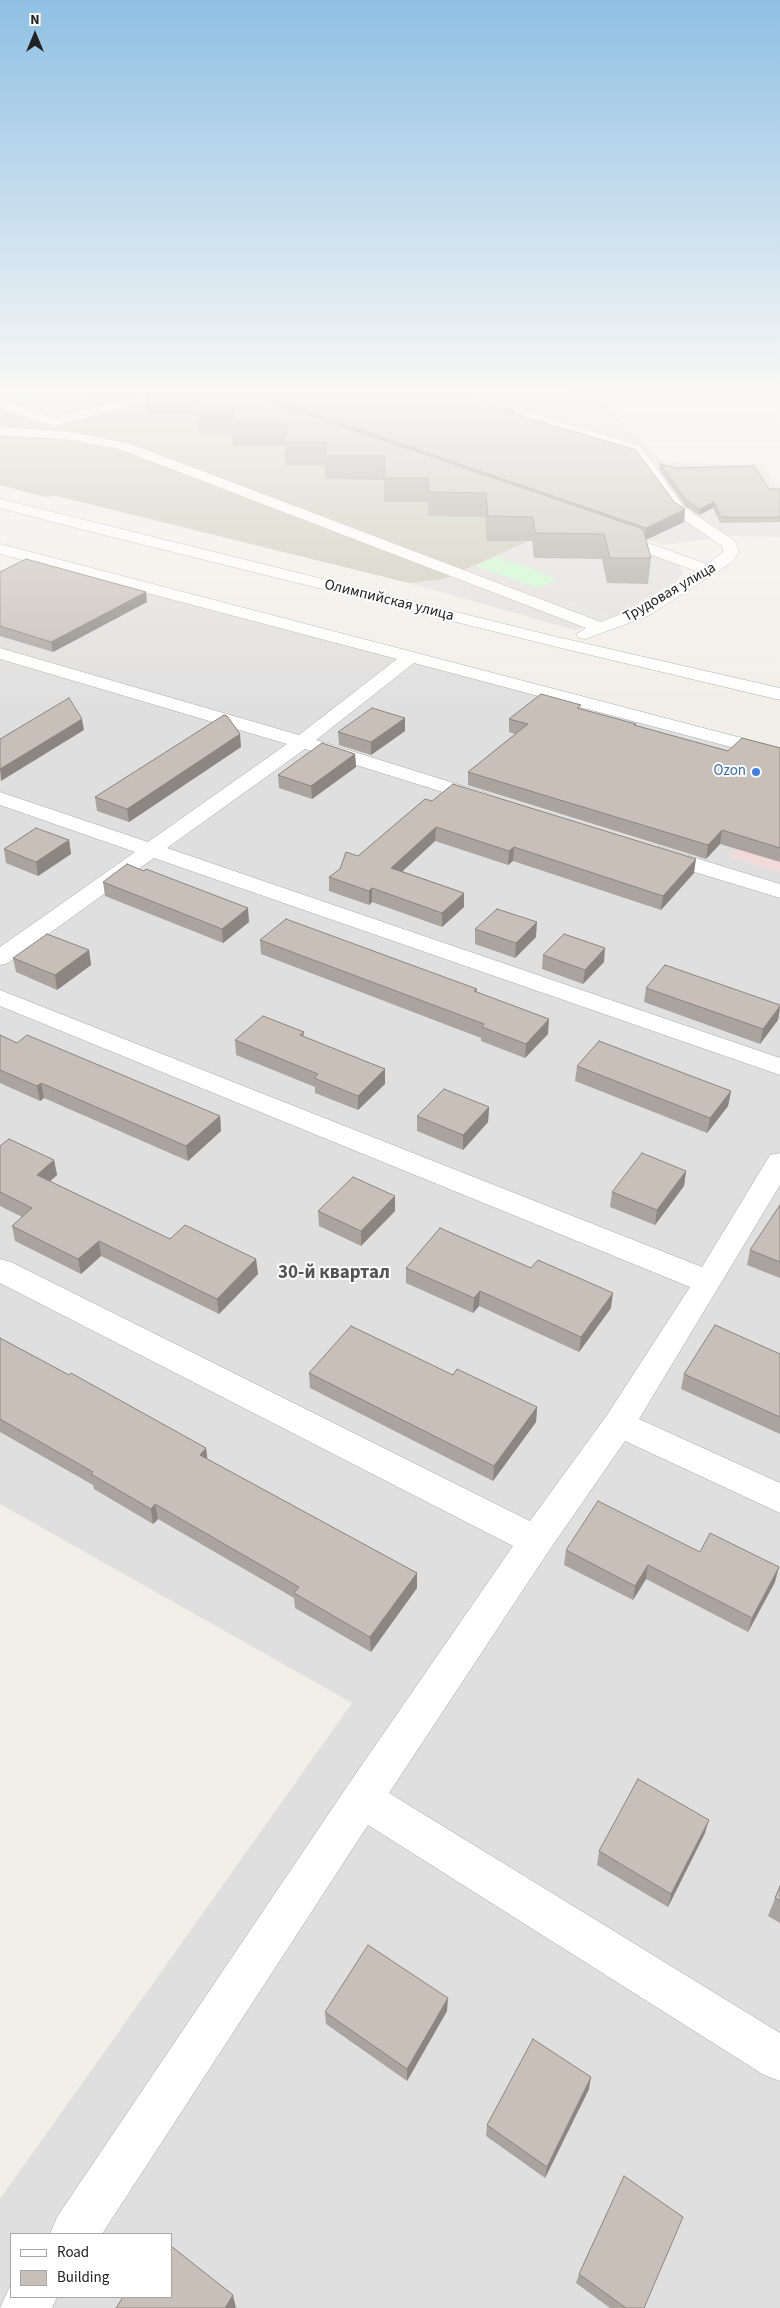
<!DOCTYPE html>
<meta charset="utf-8">
<style>
body{margin:0}
#map{position:relative;width:780px;height:2308px;overflow:hidden;background:#f2efe9;font-family:"Source Sans 3",sans-serif}
canvas{display:block}
.legend{position:absolute;left:10px;top:2233px;width:162px;height:65px;box-sizing:border-box;background:#fff;border:1px solid #a7a7a7;margin:0;padding:6px 9px;list-style:none;font-size:15px;color:#222}
.legend li{display:flex;align-items:center;gap:10px;height:25px}
.legend b{width:25px;border:1px solid #a7a7a7}
.north{position:absolute;left:10px;top:10px;width:50px;height:50px;-webkit-text-stroke:4px #fff;paint-order:stroke;rotate:0deg;font-size:14px;font-weight:700;line-height:20px;text-align:center;color:#222}
.north::after{content:'';display:block;margin:auto;width:18px;height:22px;background:#222;clip-path:polygon(50% 0,100% 100%,50% 72%,0 100%)}
</style>
<div id="map">
<canvas width="780" height="2308"></canvas>
<ul class="legend">
<li><b style="height:6px;background:#fff"></b>Road</li>
<li><b style="height:14px;background:#c7bfb8"></b>Building</li>
</ul>
<div class="north">N</div>
</div>
<script>
const context = document.querySelector('canvas').getContext('2d');
context.lineJoin = 'round';
function paint(path, color) { context.fillStyle = color; context.fill(path, 'evenodd'); }
const shape = rows => new Path2D(rows.map(r => 'M' + r).join(''));
function trace(path, color, width, dash) { context.strokeStyle = color; context.lineWidth = width; context.lineCap = dash ? 'butt' : 'round'; context.setLineDash(dash || []); context.stroke(path); }
function label(font, color, halo, rows, align = 'center') {
  context.font = font + ' "Source Sans 3",sans-serif'; context.lineWidth = 4; context.setLineDash([]); context.textBaseline = 'middle'; context.strokeStyle = halo; context.fillStyle = color; for (const [text, x, y, turn = 0] of rows) {
    context.save(); context.translate(x, y); context.rotate((+turn || 0) * Math.PI / 180); context.textAlign = isNaN(turn) ? turn : align; if (halo) context.strokeText(text, 0, 0); context.fillText(text, 0, 0); context.restore();
  }
}
paint(shape([
 [0,388,168,388,56,419,0,397],
 [201,388,557,388,598,398,664,463,762,464,780,490,780,537,731,536,663,545],
 [542,515,679,565,683,573,674,583,622,613,575,630,409,583,444,579,545,533],
 [28,559,780,759,780,799,731,857,780,872,780,2308,0,2308,0,2199,352,1703,0,1504,0,573],
 [11,2234,171,2234,171,2297,11,2297]
]), '#e0dfdf');
paint(shape([
 [780,799,780,872,730,857]
]), '#f2dad9');
paint(shape([
 [180,391,546,533,444,579,409,583,56,496,44,497,0,485,0,406,54,427]
]), '#c7c7b4');
paint(shape([
 [0,388,34,388,49,394,26,400],
 [497,557,542,572,539,573,557,579,538,588,475,566]
]), '#c8facc');
paint(shape([
 [566,600,612,616,602,622,556,606]
]), '#e2e2e2');
const minor = shape([
 [167,388,187,388,185,391,59,425,42,423,0,407,0,398,49,416,59,417,167,388],
 [433,388,451,388,640,446,684,507,735,541,739,552,732,562,648,616,585,639,579,638,576,634,586,628,122,450,73,440,0,435,0,427,73,432,131,444,601,622,636,608,696,571,608,539,606,536,608,533,620,533,707,564,723,552,722,546,674,513,630,452,435,391,433,388],
 [0,499,557,637,780,688,780,700,557,647,92,532,0,508,0,499],
 [0,544,780,748,780,760,414,663,316,740,492,795,495,799,492,803,485,805,478,803,305,749,167,848,780,1058,780,1075,154,858,8,963,0,965,0,947,135,852,0,805,0,792,148,842,287,744,0,659,0,648,299,735,397,659,0,554,0,544],
 [660,847,780,884,780,898,652,859,649,854,652,849,660,847],
 [0,990,702,1267,770,1155,780,1153,780,1185,639,1419,780,1483,780,1513,625,1441,548,1552,389,1793,780,2033,780,2081,764,2075,368,1825,102,2234,50,2234,57,2217,348,1785,513,1546,0,1283,0,1259,11,1262,530,1521,607,1415,690,1287,0,1006,0,990],
 [11,2284,11,2297,57,2297,52,2308,0,2308,11,2284]
]);
trace(minor, '#a9a9a9', 1);
paint(minor, '#fff');
paint(shape([
 [92,388,435,388,515,414,674,502,685,509,684,522,646,540,651,558,648,584,607,583,602,559,534,558,532,541,487,541,485,517,428,516,428,502,384,502,384,480,325,479,325,465,285,465,284,446,233,446,232,433,199,433,197,415,148,415,146,393,147,392,133,395,93,395],
 [660,464,676,468,769,489,780,490,780,522,720,523,713,508,699,515,685,506,659,469],
 [0,572,147,602,53,652,0,636],
 [581,709,635,726,728,751,780,748,780,862,720,844,706,859,468,785,468,772,515,734,509,732,509,719],
 [405,731,371,755,339,745,338,732],
 [241,747,129,822,97,811,95,797],
 [355,754,356,767,312,799,279,788,278,775],
 [425,799,694,873,661,910,513,861,508,865,435,841,402,871,464,893,464,907,442,927,372,902,369,905,329,891,329,877,358,856],
 [69,840,71,854,38,876,6,863,4,849],
 [103,882,249,922,223,943,105,896],
 [475,929,536,937,515,958,475,944],
 [260,940,477,989,477,992,548,1034,525,1058,481,1041,481,1038,261,954],
 [89,950,91,965,57,990,16,972,13,958],
 [543,955,604,962,583,984,542,969],
 [646,988,780,1005,780,1010,778,1020,760,1044,644,1002],
 [304,1032,304,1037,385,1069,385,1084,358,1110,315,1093,315,1087,236,1055,235,1040],
 [0,1035,17,1043,220,1116,221,1131,188,1161,44,1098,40,1101,0,1083],
 [577,1066,731,1091,728,1106,707,1133,575,1081],
 [489,1107,488,1122,463,1150,417,1131,417,1116],
 [0,1146,54,1160,57,1175,50,1181,170,1239,256,1259,258,1274,219,1314,101,1256,81,1274,15,1241,12,1226,22,1217,0,1206],
 [686,1171,684,1186,655,1225,610,1207,612,1192],
 [395,1196,395,1211,361,1246,319,1226,318,1211],
 [780,1205,780,1278,747,1265,750,1250],
 [406,1268,611,1308,579,1352,479,1306,473,1313,406,1283],
 [0,1338,206,1448,207,1459,417,1573,417,1588,371,1652,295,1608,294,1598,158,1519,153,1524,94,1489,93,1485,0,1432],
 [780,1354,780,1434,681,1389,684,1374],
 [309,1373,453,1375,537,1407,536,1422,493,1481,310,1388],
 [566,1550,700,1552,775,1582,748,1632,646,1579,633,1600,564,1565],
 [705,1833,668,1907,597,1865,599,1851],
 [780,1886,780,1923,768,1916],
 [447,2011,407,2081,326,2024,325,2012],
 [589,2089,545,2178,486,2136,487,2125],
 [579,2274,644,2308,610,2308,576,2283]
]), '#aba49e');
paint(shape([
 [132,388,161,388,133,395],
 [714,502,713,508,699,515,700,509],
 [685,509,684,522,645,540,646,528],
 [146,592,147,602,53,652,51,642],
 [405,718,405,731,371,755,371,742],
 [82,719,84,730,1,781,0,769],
 [240,734,241,747,129,822,127,809],
 [355,754,356,767,312,799,311,786],
 [436,827,435,841,391,882,391,868],
 [722,830,720,844,706,859,708,845],
 [69,840,71,854,38,876,36,862],
 [514,847,513,861,508,865,509,851],
 [696,859,694,873,661,910,663,896],
 [372,888,372,902,369,905,369,891],
 [464,893,464,907,442,927,442,913],
 [248,908,249,922,223,943,222,929],
 [537,922,536,937,515,958,516,943],
 [605,948,604,962,583,984,585,970],
 [89,950,91,965,57,990,55,975],
 [780,1006,778,1020,760,1044,763,1029],
 [549,1019,548,1034,525,1058,526,1044],
 [385,1069,385,1084,358,1110,358,1096],
 [41,1083,44,1098,40,1101,37,1086],
 [731,1091,728,1106,707,1133,710,1118],
 [489,1107,488,1122,463,1150,463,1135],
 [220,1116,221,1131,188,1161,186,1146],
 [54,1160,57,1175,40,1190,37,1175],
 [686,1171,684,1186,655,1225,657,1210],
 [395,1196,395,1211,361,1246,361,1231],
 [99,1241,101,1256,81,1274,78,1259],
 [256,1259,258,1274,219,1314,217,1299],
 [480,1291,479,1306,473,1313,474,1298],
 [613,1293,611,1308,579,1352,581,1337],
 [537,1407,536,1422,493,1481,494,1466],
 [206,1448,208,1463,200,1455],
 [155,1504,158,1519,153,1524,151,1509],
 [648,1565,646,1579,633,1600,635,1586],
 [779,1567,775,1582,748,1632,752,1618],
 [417,1573,417,1588,371,1652,370,1637],
 [709,1820,705,1833,668,1907,671,1894],
 [448,1998,447,2011,407,2081,407,2069],
 [591,2077,589,2089,545,2178,547,2167],
 [233,2295,236,2308,225,2308]
]), '#8b8681');
const building = shape([
 [148,388,231,388,643,529,651,558,610,558,604,534,535,533,533,517,488,516,486,493,428,492,428,478,384,478,385,456,325,456,327,442,284,442,288,424,231,423,235,411,197,411,202,393,146,393,148,388],
 [238,388,435,388,516,411,511,413,636,450,674,502,685,509,646,528,238,388],
 [660,464,676,468,754,466,769,489,780,489,780,517,721,517,714,502,700,509,686,500,660,464],
 [26,559,146,592,51,642,0,626,0,572,26,559],
 [541,694,581,705,577,708,636,724,634,725,728,751,742,738,780,748,780,848,722,830,708,845,468,772,528,724,509,719,541,694],
 [69,698,82,719,0,769,0,739,69,698],
 [372,708,405,718,371,742,338,732,372,708],
 [224,715,227,716,240,734,127,809,95,797,224,715],
 [322,743,355,754,311,786,278,775,322,743],
 [453,784,696,859,663,896,514,847,509,851,436,827,391,868,464,893,442,913,372,888,369,891,329,877,340,869,346,852,358,856,425,799,432,801,453,784],
 [36,828,69,840,36,862,4,849,36,828],
 [127,864,144,871,146,869,248,908,222,929,103,882,127,864],
 [497,909,537,922,516,943,475,929,497,909],
 [286,919,477,989,474,991,549,1019,526,1044,482,1027,484,1024,260,940,286,919],
 [47,934,89,950,55,975,13,958,47,934],
 [564,934,605,948,585,970,543,955,564,934],
 [665,965,780,1005,780,1006,763,1029,646,988,665,965],
 [263,1016,304,1032,300,1035,385,1069,358,1096,314,1078,318,1074,235,1040,263,1016],
 [0,1035,17,1043,27,1035,220,1116,186,1146,41,1083,37,1086,0,1070,0,1035],
 [599,1041,731,1091,710,1118,577,1066,599,1041],
 [444,1089,489,1107,463,1135,417,1116,444,1089],
 [9,1139,54,1160,37,1175,170,1239,185,1225,256,1259,217,1299,99,1241,78,1259,12,1226,32,1208,0,1192,0,1146,9,1139],
 [642,1153,686,1171,657,1210,612,1192,642,1153],
 [353,1177,395,1196,361,1231,318,1211,353,1177],
 [780,1205,780,1262,750,1250,780,1205],
 [440,1228,531,1268,538,1260,613,1293,581,1337,480,1291,474,1298,406,1268,440,1228],
 [715,1325,780,1354,780,1417,684,1374,715,1325],
 [351,1326,453,1375,457,1369,537,1407,494,1466,309,1373,351,1326],
 [0,1338,69,1375,71,1373,206,1448,200,1455,417,1573,370,1637,294,1593,299,1587,155,1504,151,1509,91,1474,93,1472,0,1419,0,1338],
 [598,1501,700,1552,710,1533,779,1567,752,1618,648,1565,635,1586,566,1550,598,1501],
 [638,1779,709,1820,671,1894,599,1851,638,1779],
 [780,1886,780,1901,775,1898,780,1886],
 [368,1945,448,1998,407,2069,325,2012,368,1945],
 [533,2039,591,2077,547,2167,487,2125,533,2039],
 [624,2176,683,2217,644,2308,626,2308,579,2274,624,2176],
 [171,2246,233,2295,225,2308,116,2308,123,2297,171,2297,171,2246]
]);
paint(building, '#c7bfb8');
trace(building, '#8b8681', 1);
const sky = context.createLinearGradient(0, 0, 0, 711);
sky.addColorStop(0, '#8fc0e4');
sky.addColorStop(0.55, '#f9f8f5');
sky.addColorStop(1, '#f9f8f500');
context.fillStyle = sky;
context.fillRect(0, 0, 780, 711);
for (const [x, y, r, color] of [
 [756,772,5,"#3f7fe0"]
]) { const dot = new Path2D(); dot.arc(x, y, r, 0, 2 * Math.PI); context.fillStyle = color; context.fill(dot); trace(dot, '#fff', 2); }
label('15px', '#222', '#fff', [
 ["Трудовая улица",670,593,-30],
 ["Олимпийская улица",389,601,14]
]);
label('15px', '#366cbe', '#fff', [
 ["Ozon",746,772]
], 'right');
label('bold 19px', '#555', '#fff', [
 ["30-й квартал",334,1274]
]);
</script>
